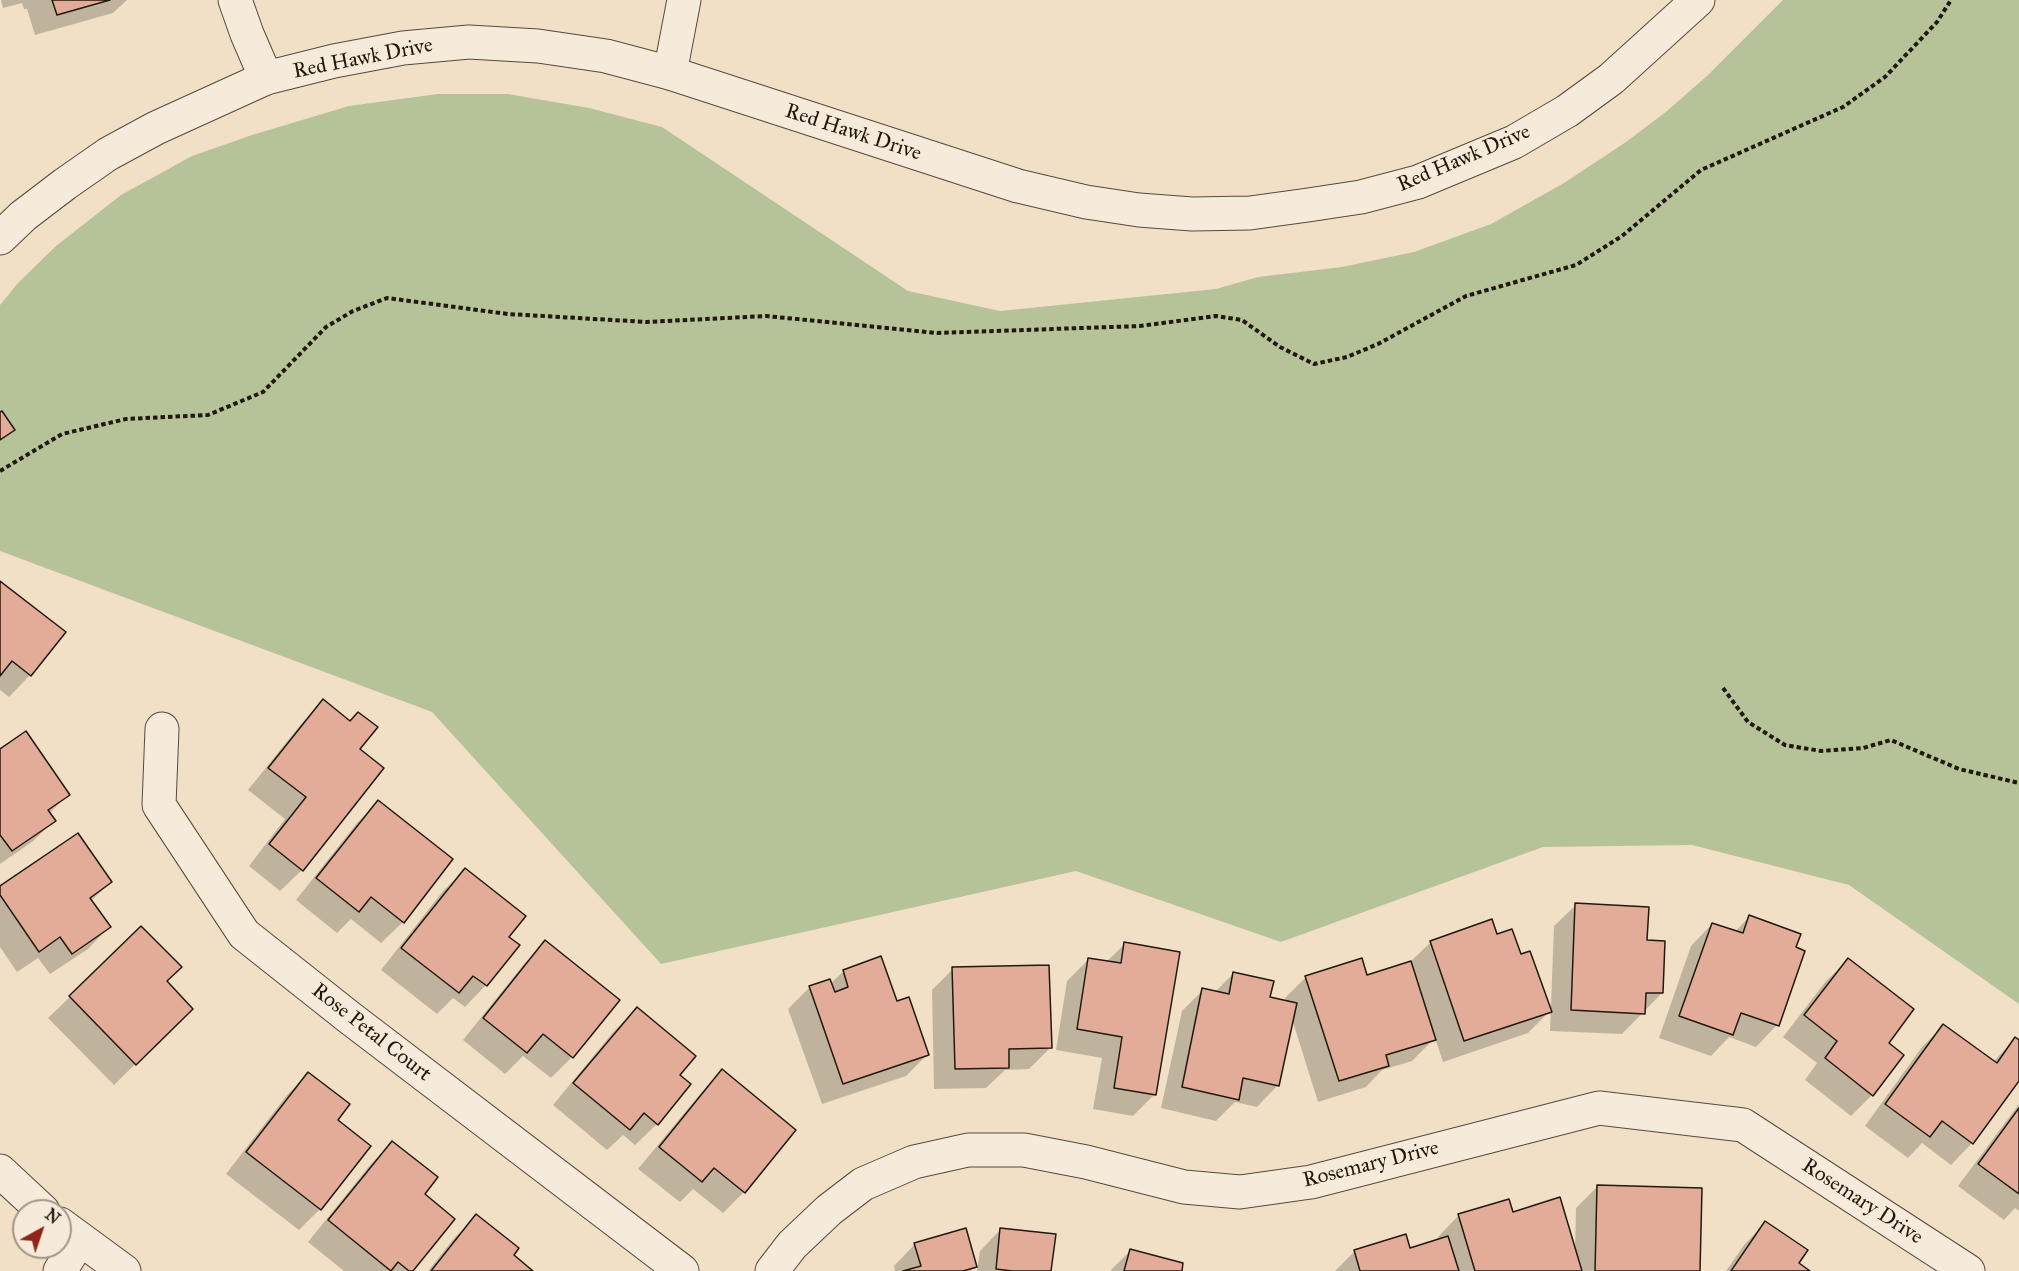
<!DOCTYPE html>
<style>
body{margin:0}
#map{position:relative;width:2019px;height:1271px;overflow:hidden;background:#f1e0c6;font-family:"IM FELL Great Primer",serif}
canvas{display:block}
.north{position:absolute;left:12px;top:1199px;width:60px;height:60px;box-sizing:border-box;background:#f6ebda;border:2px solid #a19788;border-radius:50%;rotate:40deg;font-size:16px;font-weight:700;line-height:24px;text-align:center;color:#21180e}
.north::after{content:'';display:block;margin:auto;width:21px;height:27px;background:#8f2418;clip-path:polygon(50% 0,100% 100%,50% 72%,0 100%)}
</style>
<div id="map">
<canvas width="2019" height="1271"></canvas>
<div class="north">N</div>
</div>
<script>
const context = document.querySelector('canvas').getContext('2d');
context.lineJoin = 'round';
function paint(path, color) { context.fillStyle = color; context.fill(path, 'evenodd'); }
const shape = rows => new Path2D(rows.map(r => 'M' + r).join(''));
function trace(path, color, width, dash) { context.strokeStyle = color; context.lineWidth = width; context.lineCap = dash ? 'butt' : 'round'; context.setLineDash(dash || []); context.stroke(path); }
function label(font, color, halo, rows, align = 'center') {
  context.font = font + ' "IM FELL Great Primer",serif'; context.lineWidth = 4.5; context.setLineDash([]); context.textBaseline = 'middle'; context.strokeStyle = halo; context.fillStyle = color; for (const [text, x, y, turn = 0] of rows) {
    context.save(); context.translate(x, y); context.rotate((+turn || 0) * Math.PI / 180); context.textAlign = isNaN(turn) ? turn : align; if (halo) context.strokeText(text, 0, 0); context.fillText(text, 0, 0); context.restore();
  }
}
paint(shape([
 [1783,0,2019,0,2019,1004,1849,885,1692,845,1543,847,1281,942,1076,871,661,964,432,712,0,551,0,305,18,283,56,246,121,195,192,156,252,135,349,106,438,94,508,94,589,108,662,127,908,291,1000,311,1216,289,1258,277,1342,267,1414,252,1491,224,1564,183,1626,142,1667,111,1708,75]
]), '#b6c398');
paint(shape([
 [1,0,127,0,113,13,35,35,27,9,24,9,22,3,3,8],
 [0,583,64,633,30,675,9,697,0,690],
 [323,701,358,749,302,870,280,891,249,866,285,819,248,790,302,723],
 [0,750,68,794,49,814,54,821,32,842,0,864],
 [378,802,451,859,403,922,381,943,351,919,337,933,296,900,357,823],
 [465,870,507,937,517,946,486,985,465,1007,453,998,437,1014,381,970,443,891],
 [111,882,91,901,109,927,88,949,50,974,38,958,17,972,0,947,0,888],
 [1576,905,1646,942,1662,993,1622,1034,1550,1031,1554,926],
 [1749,917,1777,1025,1756,1047,1729,1037,1711,1056,1659,1038,1691,946,1712,924,1735,932],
 [1496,936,1520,956,1550,1011,1528,1033,1443,1062,1435,1038,1412,1061,1382,1070,1366,1087,1318,1102,1292,1019,1278,1085,1257,1107,1235,1102,1216,1121,1161,1108,1182,1011,1203,990,1215,992,1234,973,1268,998,1286,1002,1285,998,1306,977,1366,977,1410,962,1431,942],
 [545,942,572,1057,551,1078,523,1056,505,1074,463,1040,524,964],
 [1125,944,1155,1094,1133,1116,1093,1109,1102,1058,1056,1050,1067,981,1089,959,1106,962],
 [1848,960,1887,1043,1872,1095,1851,1116,1805,1080,1817,1063,1783,1037,1826,981],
 [953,969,1050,1048,1029,1069,1005,1070,986,1088,934,1089,932,990],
 [844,971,896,1003,927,1055,906,1076,822,1104,788,1009,810,987,830,984],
 [165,982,191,1009,114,1085,48,1018,70,997],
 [637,1009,678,1076,689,1085,657,1124,635,1145,623,1135,607,1150,553,1105,615,1030],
 [1943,1026,1993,1062,2015,1039,2019,1042,2019,1078,1972,1143,1951,1165,1922,1143,1908,1158,1865,1126,1922,1047],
 [722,1071,744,1192,723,1213,693,1189,680,1202,638,1169,701,1093],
 [308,1074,336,1120,320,1209,299,1230,226,1174,287,1095],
 [2019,1104,2019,1211,2015,1208,2004,1220,1958,1186],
 [392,1143,423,1194,411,1271,344,1271,308,1242,371,1164],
 [1598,1186,1698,1271,1335,1271,1354,1252,1405,1236,1409,1250,1439,1241,1438,1237,1459,1215,1512,1213,1575,1251,1576,1208],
 [477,1216,512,1255,531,1271,428,1271,455,1237],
 [1765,1223,1797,1263,1808,1271,1726,1271,1744,1245],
 [1001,1229,1050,1271,977,1271,980,1251],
 [915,1244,976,1266,971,1271,895,1271,894,1266],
 [1130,1251,1180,1271,1110,1271]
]), '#0003');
const building = shape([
 [52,0,110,0,57,15,52,0],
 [2,411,15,430,0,440,0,412,2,411],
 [0,581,66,632,31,676,12,661,0,676,0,581],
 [323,699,350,721,358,712,378,727,360,749,384,768,303,871,269,844,306,797,268,768,323,699],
 [26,731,70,795,48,810,56,821,12,851,0,835,0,749,26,731],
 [378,800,453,859,404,923,371,897,359,912,316,878,378,800],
 [78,833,112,882,90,898,111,927,72,954,60,937,39,952,0,895,0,886,78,833],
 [465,868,526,916,509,937,520,945,487,986,473,976,459,993,401,948,465,868],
 [1575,903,1649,907,1647,940,1665,941,1663,993,1646,993,1645,1014,1571,1010,1575,903],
 [1749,915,1801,934,1796,947,1805,951,1779,1026,1741,1013,1733,1035,1679,1016,1712,923,1743,933,1749,915],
 [1492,919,1497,934,1512,929,1521,954,1530,951,1552,1012,1464,1041,1430,941,1492,919],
 [141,926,182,967,167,981,193,1009,136,1065,69,996,141,926],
 [545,940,620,1000,573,1058,543,1034,527,1053,483,1018,545,940],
 [1124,942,1180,952,1156,1095,1114,1088,1122,1037,1077,1029,1088,958,1121,963,1124,942],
 [881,956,897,1001,909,997,929,1055,843,1084,809,986,830,979,835,992,848,987,843,970,881,956],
 [1362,958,1367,975,1411,961,1436,1040,1386,1055,1389,1066,1339,1081,1305,976,1362,958],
 [1848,958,1914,1009,1889,1043,1904,1055,1873,1096,1825,1058,1837,1041,1804,1015,1848,958],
 [1049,965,1052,1048,1009,1049,1009,1068,955,1069,952,967,1049,965],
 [1233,972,1274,981,1270,997,1297,1003,1279,1086,1243,1078,1239,1100,1182,1087,1202,988,1229,994,1233,972],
 [637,1007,696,1056,680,1075,691,1084,658,1125,644,1113,630,1130,573,1083,637,1007],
 [1943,1024,1997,1063,2015,1037,2019,1040,2019,1081,1973,1144,1942,1121,1930,1137,1885,1104,1943,1024],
 [722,1069,796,1130,745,1193,714,1168,702,1182,659,1147,722,1069],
 [308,1072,350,1104,338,1120,371,1146,321,1210,246,1152,308,1072],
 [2019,1108,2019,1194,1978,1164,2019,1108],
 [392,1141,438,1177,425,1194,455,1219,413,1271,409,1271,398,1262,391,1271,328,1220,392,1141],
 [1597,1185,1702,1188,1700,1271,1595,1271,1597,1185],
 [1560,1197,1582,1271,1475,1271,1458,1214,1509,1199,1513,1212,1560,1197],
 [476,1214,519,1248,514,1255,533,1271,431,1271,476,1214],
 [1765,1221,1808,1250,1799,1263,1810,1271,1731,1271,1765,1221],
 [966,1228,977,1267,963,1271,903,1271,921,1266,914,1243,966,1228],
 [1000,1228,1056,1234,1051,1271,1012,1271,996,1269,1000,1228],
 [1406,1234,1410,1248,1448,1236,1459,1271,1360,1271,1354,1250,1406,1234],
 [1130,1249,1183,1263,1182,1271,1124,1271,1130,1249]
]);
paint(building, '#e2ac98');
trace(building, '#21180e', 1.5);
const minor = shape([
 [235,0,247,34,266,78],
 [670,73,684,0],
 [162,729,159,805,244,934,350,1018,682,1271],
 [60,1271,80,1239],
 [772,1271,792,1245,829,1210,863,1184,914,1162,968,1150,1024,1150,1086,1162,1184,1187,1240,1192,1311,1182,1599,1108,1743,1125,1968,1271]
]);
const tertiary = shape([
 [0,238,23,216,65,184,108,154,156,128,266,78,334,61,403,48,469,42,538,46,606,56,670,73,1018,186,1086,202,1139,210,1192,214,1250,213,1308,205,1361,197,1418,182,1514,142,1567,111,1611,79,1698,0],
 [0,1171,43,1211],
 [60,1224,124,1271]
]);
trace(minor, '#554a3c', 35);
trace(tertiary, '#554a3c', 35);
trace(shape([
 [0,471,62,434,126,419,208,415,263,392,326,327,353,311,387,298,508,314,647,322,766,316,937,333,1140,326,1216,316,1242,320,1280,347,1314,364,1347,357,1378,344,1466,296,1576,265,1622,236,1701,170,1843,107,1885,77,1937,22,1951,0],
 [1723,688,1748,722,1785,745,1821,751,1863,748,1891,740,1959,769,2019,783]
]), '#21180e', 4, [4.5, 3]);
trace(minor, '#f6ebda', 33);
trace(tertiary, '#f6ebda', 33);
label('21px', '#21180e', '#f6ebda', [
 ["Red Hawk Drive",363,59,-11],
 ["Red Hawk Drive",853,133,18],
 ["Red Hawk Drive",1464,159,-23],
 ["Rose Petal Court",371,1033,38],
 ["Rosemary Drive",1371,1165,-14],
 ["Rosemary Drive",1862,1202,33]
]);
</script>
